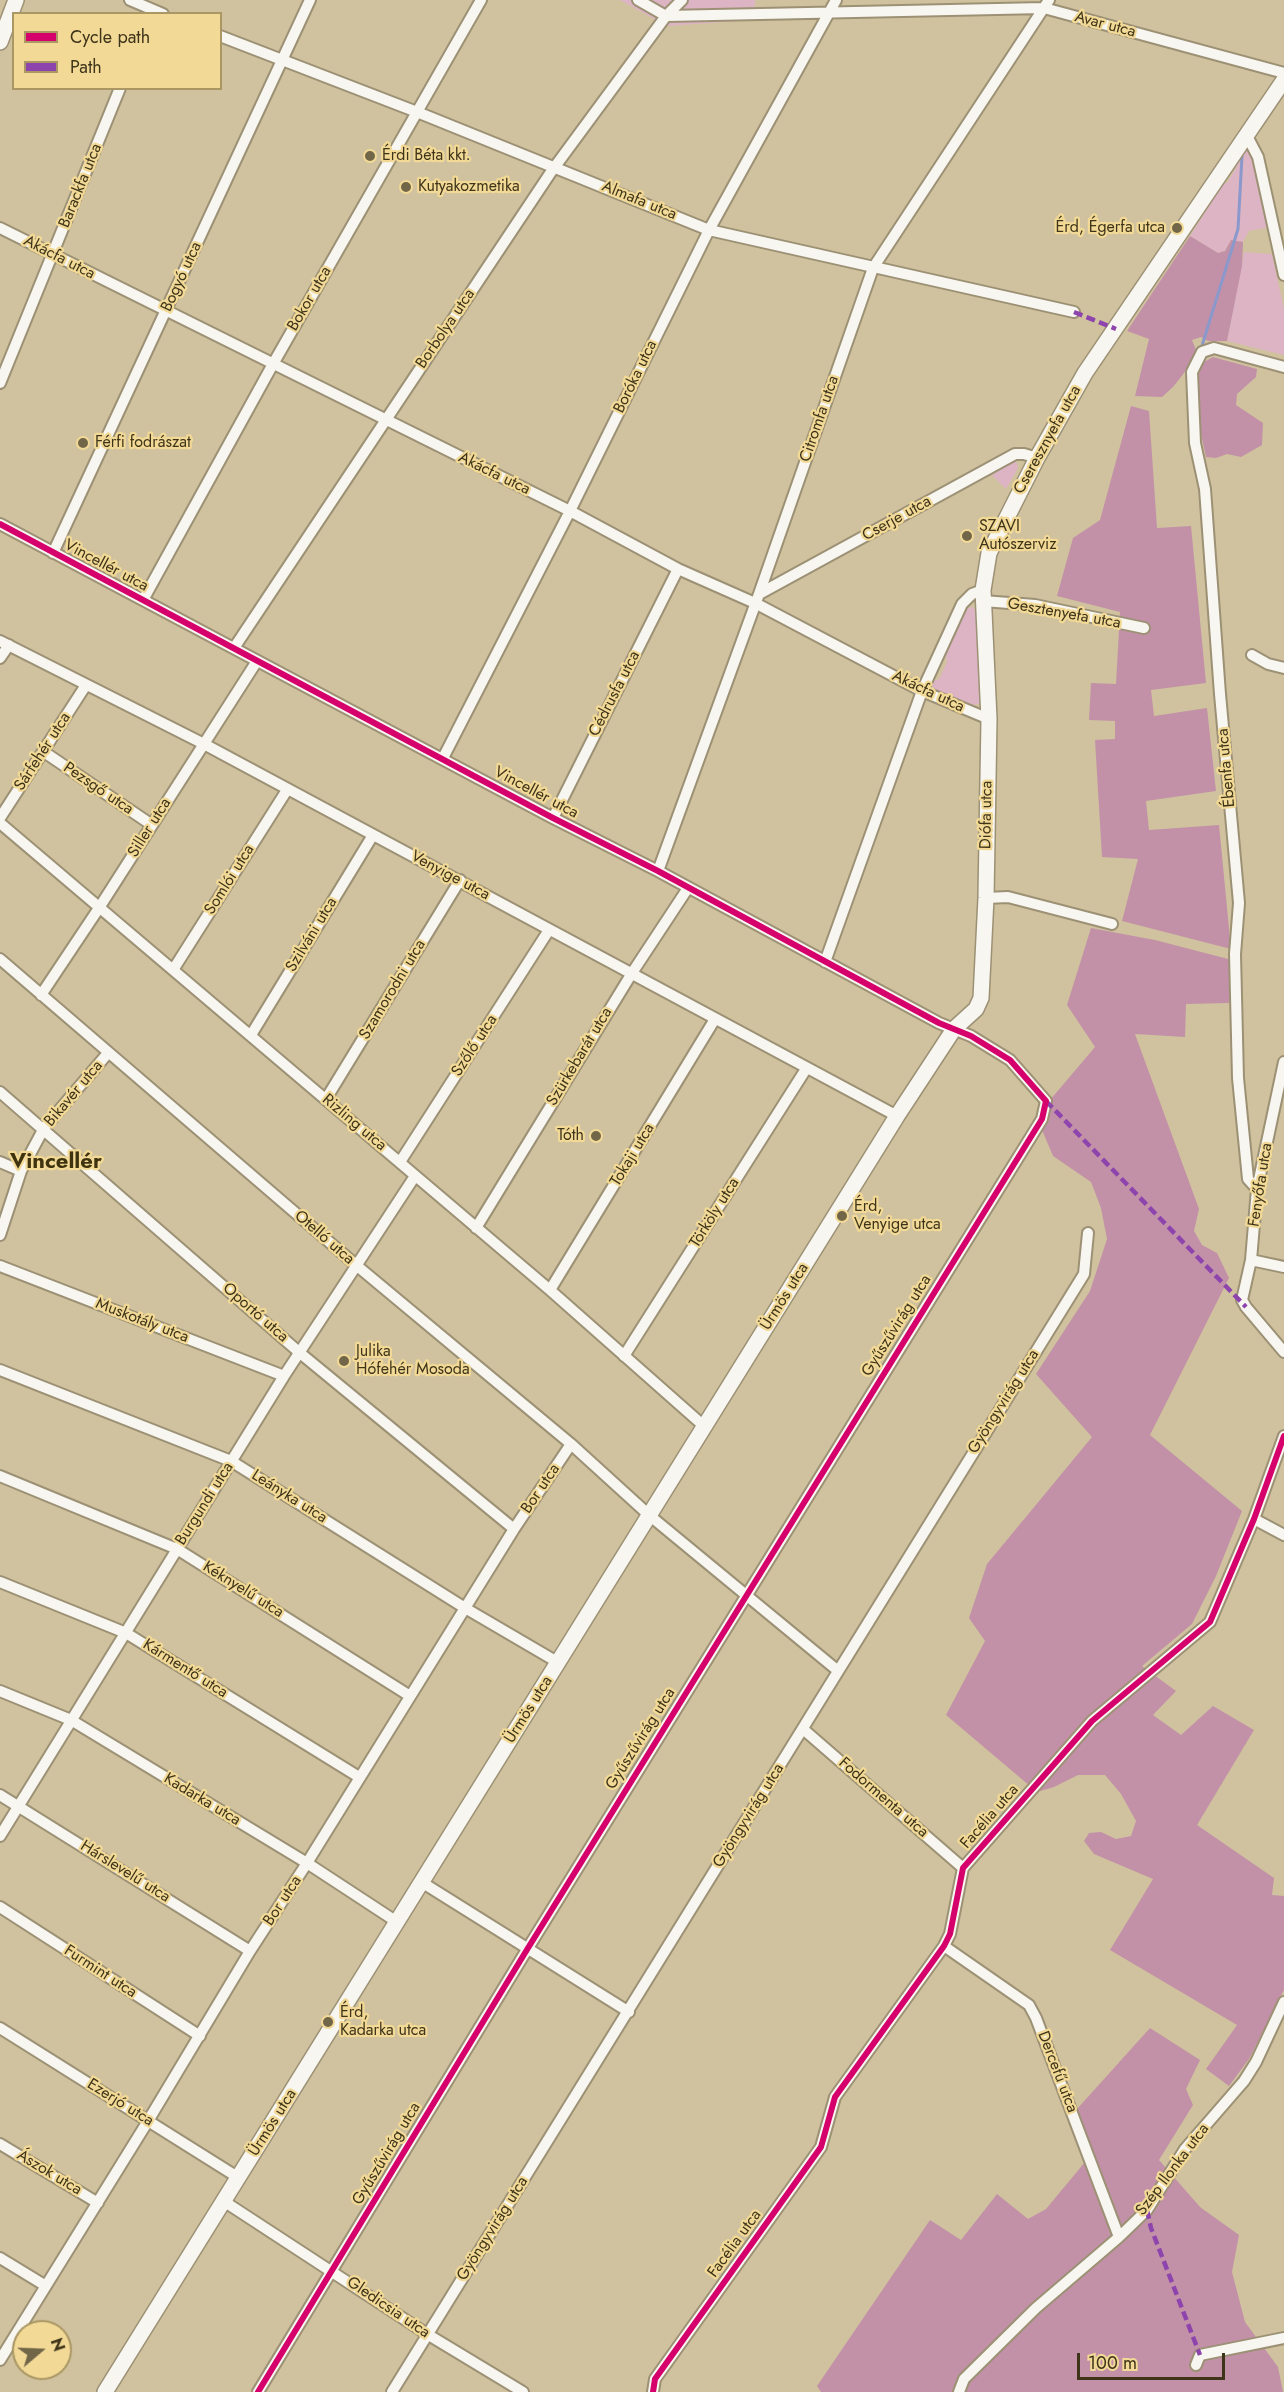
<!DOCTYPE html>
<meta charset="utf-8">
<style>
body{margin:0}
#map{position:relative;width:1284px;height:2392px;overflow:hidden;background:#d0c29e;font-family:Jost,sans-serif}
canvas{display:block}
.legend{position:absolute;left:12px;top:12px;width:210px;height:78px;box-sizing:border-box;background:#f2d996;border:2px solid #aa9764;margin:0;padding:8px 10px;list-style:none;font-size:18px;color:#3e3419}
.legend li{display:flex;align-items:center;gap:12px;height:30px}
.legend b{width:30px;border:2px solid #aa9764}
.north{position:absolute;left:12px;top:2320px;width:60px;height:60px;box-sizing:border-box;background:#f2d996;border:2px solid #aa9764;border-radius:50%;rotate:71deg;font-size:16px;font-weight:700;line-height:24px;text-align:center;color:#3e3419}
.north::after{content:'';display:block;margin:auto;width:21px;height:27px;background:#716648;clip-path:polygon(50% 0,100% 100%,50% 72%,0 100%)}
.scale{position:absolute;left:1077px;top:2353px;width:148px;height:27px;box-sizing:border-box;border:3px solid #3e3419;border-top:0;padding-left:8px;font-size:18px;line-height:21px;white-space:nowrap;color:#3e3419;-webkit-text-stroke:4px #f2d996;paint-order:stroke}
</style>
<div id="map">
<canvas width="1284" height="2392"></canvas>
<ul class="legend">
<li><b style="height:8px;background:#d6006c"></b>Cycle path</li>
<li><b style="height:8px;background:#8e44ad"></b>Path</li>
</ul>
<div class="north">N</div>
<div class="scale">100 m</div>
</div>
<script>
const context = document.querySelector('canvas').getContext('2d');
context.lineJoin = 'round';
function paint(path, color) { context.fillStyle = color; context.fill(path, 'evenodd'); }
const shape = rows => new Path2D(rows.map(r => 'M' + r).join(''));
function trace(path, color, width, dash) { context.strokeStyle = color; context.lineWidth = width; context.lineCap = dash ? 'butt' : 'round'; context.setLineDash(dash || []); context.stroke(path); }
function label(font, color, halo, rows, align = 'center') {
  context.font = font + ' Jost,sans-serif'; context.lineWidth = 4.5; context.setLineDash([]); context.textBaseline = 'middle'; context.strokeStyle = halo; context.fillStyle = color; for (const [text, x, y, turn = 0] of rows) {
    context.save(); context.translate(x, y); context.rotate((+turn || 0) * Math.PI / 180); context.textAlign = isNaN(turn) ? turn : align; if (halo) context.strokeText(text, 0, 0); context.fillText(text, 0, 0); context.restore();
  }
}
paint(shape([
 [620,0,755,0,754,20,667,26],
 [1248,146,1253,152,1271,227,1249,231,1243,242,1231,240,1225,251,1218,253,1190,236,1224,183,1227,183,1237,166,1236,162],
 [1244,252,1272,254,1284,309,1284,355,1227,341],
 [1014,461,1017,463,1018,468,1006,489,992,475],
 [972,607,977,610,981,703,970,706,936,691,932,686,933,681,939,679,947,662,945,654,965,612,968,608]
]), '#ddb4c3');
paint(shape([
 [1190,236,1218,253,1225,251,1231,240,1243,242,1242,266,1227,341,1208,341,1201,337,1192,340,1196,350,1184,373,1173,387,1162,397,1135,396,1149,339,1127,331],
 [1213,357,1257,369,1256,377,1237,394,1236,405,1263,423,1262,445,1241,457,1227,454,1216,458,1206,457,1198,420,1199,374,1202,363],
 [1131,406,1149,411,1157,528,1191,526,1206,683,1151,690,1154,716,1207,708,1216,791,1146,801,1149,830,1219,825,1231,949,1122,921,1138,859,1102,857,1095,740,1115,739,1115,721,1089,720,1091,683,1116,684,1120,612,1057,596,1073,538,1100,520],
 [1091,928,1155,940,1232,960,1229,1003,1186,1004,1185,1037,1135,1034,1199,1209,1194,1231,1202,1245,1217,1253,1229,1278,1150,1435,1242,1511,1216,1576,1192,1624,1142,1666,1176,1691,1153,1715,1181,1735,1213,1706,1254,1730,1197,1825,1274,1878,1272,1895,1284,1896,1284,1990,1249,2059,1229,2086,1206,2069,1237,2025,1110,1950,1153,1879,1094,1854,1084,1841,1089,1833,1101,1832,1116,1839,1131,1836,1136,1821,1121,1794,1105,1775,1078,1775,1054,1787,1037,1792,946,1715,985,1641,969,1618,987,1564,1092,1437,1036,1374,1090,1291,1107,1239,1101,1208,1091,1182,1053,1156,1042,1130,1050,1100,1095,1047,1067,1005],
 [1150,2028,1200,2060,1186,2089,1193,2105,1159,2160,1200,2207,1239,2235,1232,2272,1245,2322,1278,2367,1283,2392,821,2392,817,2386,930,2220,961,2240,997,2194,1028,2219,1046,2209,1085,2162,1068,2119]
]), '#c291a8');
trace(shape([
 [1201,349,1238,229,1242,156]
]), '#8a98cb', 3);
const street = shape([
 [130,0,163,14],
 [638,0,666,16,1044,8,1284,73],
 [220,36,417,112,709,230,1074,312],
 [1246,134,1258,157,1284,275],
 [0,228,570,511,678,569,755,603,922,691,989,719],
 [0,383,120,88],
 [0,524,553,818,658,871,939,1023,971,1036,1010,1060,1046,1101,1042,1119,528,1948,258,2392],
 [53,553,310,0],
 [759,594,1015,454,1024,454,1037,458],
 [143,600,273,364,481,0],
 [983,601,1035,605,1144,628],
 [0,641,204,744,897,1116],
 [234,648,551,172,666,16,682,0],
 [1252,655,1268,664,1284,668],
 [0,658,9,645],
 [44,752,152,825],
 [443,758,570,511,709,230,836,0],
 [0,818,86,685],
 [553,818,678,569],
 [0,823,550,1290,705,1427],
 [658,871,759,594,873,268,1049,0],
 [986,898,1008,897,1112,924],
 [0,959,356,1265,571,1444,649,1515,837,1670],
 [825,962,922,691,962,604,972,594,983,590],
 [173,970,287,790],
 [41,995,99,908,257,661],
 [251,1035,373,835],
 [1284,1062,1257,1189,1251,1260,1242,1300,1246,1307,1284,1352],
 [0,1092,300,1353,514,1529],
 [326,1099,460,880],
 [0,1162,21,1171],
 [400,1162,549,930],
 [1257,1189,1248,1179,1238,1078,1235,954,1239,903,1220,694,1205,489,1195,443,1192,372,1202,352,1214,348,1284,367],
 [476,1228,632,973,688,888],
 [0,1235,21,1171,44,1128,108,1053],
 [1251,1260,1284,1267],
 [0,1266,284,1376],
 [550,1290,715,1019],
 [624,1356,806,1069],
 [0,1370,231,1461,465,1608,559,1663],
 [0,1476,177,1549,410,1696],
 [1254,1519,1284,1535],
 [0,1582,126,1633,359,1777],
 [0,1691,71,1720,307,1863,397,1922],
 [803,1729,963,1868],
 [0,1795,250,1951],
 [0,1836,284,1376,415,1176],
 [423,1883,629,2012],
 [0,1907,200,2036],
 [944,1946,1029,2005,1036,2018,1119,2237],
 [0,2028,239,2178],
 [0,2144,98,2203],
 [225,2202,427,2334,523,2392],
 [0,2258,46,2286],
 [0,2360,148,2121,250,1951,307,1863,514,1529,571,1444],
 [1196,2365,1200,2355,1284,2338],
 [392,2392,1084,1274,1088,1233],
 [653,2392,655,2379,821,2147,835,2097,944,1946,950,1934,963,1868,1092,1721,1210,1622,1254,1519,1284,1436],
 [959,2392,964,2379,1036,2308,1119,2237,1147,2210,1185,2149,1244,2081,1256,2062,1284,2002]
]);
const secondary = shape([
 [0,42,16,0],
 [105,2392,897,1116,954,1029,976,1009,981,998,986,898,989,719,983,590,989,553,1037,458,1085,373,1284,80]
]);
trace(street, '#9c9175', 14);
trace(secondary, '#9c9175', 18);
trace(street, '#f8f6f0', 10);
trace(secondary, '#f8f6f0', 15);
trace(shape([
 [1074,312,1116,329],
 [1046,1101,1246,1307],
 [1147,2210,1151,2228,1200,2355]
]), '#8e44ad', 4.5, [9, 4.5]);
trace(shape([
 [0,524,553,818,658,871,939,1023,971,1036,1010,1060,1046,1101,1042,1119,528,1948,258,2392],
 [653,2392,655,2379,821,2147,835,2097,944,1946,950,1934,963,1868,1092,1721,1210,1622,1254,1519,1284,1436]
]), '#d6006c', 6);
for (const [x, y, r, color] of [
 [370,156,6,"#716648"],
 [406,187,6,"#716648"],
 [1177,228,6,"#716648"],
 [83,443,6,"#716648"],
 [967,536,6,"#716648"],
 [596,1136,6,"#716648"],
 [842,1216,6,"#716648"],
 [344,1361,6,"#716648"],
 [328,2022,6,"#716648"]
]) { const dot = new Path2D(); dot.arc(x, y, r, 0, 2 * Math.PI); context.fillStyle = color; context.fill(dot); trace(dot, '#f2d996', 2); }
label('16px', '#3e3419', '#f2d996', [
 ["Avar utca",1105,25,15],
 ["Barackfa utca",81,186,-68],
 ["Almafa utca",639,201,22],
 ["Akácfa utca",59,258,27],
 ["Bogyó utca",182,277,-65],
 ["Bokor utca",310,299,-60],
 ["Borbolya utca",446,329,-56],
 ["Boróka utca",636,377,-64],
 ["Citromfa utca",820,419,-71],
 ["Cseresznyefa utca",1048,440,-61],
 ["Akácfa utca",494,474,26],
 ["Cserje utca",897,519,-29],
 ["Vincellér utca",106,566,28],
 ["Gesztenyefa utca",1064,614,10],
 ["Akácfa utca",928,692,25],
 ["Cédrusfa utca",615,694,-63],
 ["Sárfehér utca",43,752,-57],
 ["Ébenfa utca",1227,768,-95],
 ["Pezsgő utca",98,789,34],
 ["Vincellér utca",536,793,28],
 ["Diófa utca",987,815,-89],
 ["Siller utca",150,828,-58],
 ["Venyige utca",450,876,28],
 ["Somlói utca",230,880,-58],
 ["Szilváni utca",312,935,-59],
 ["Szamorodni utca",393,990,-59],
 ["Szőlő utca",475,1046,-57],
 ["Szürkebarát utca",580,1057,-59],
 ["Bikavér utca",74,1094,-50],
 ["Rizling utca",354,1123,40],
 ["Tokaji utca",633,1155,-59],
 ["Fenyőfa utca",1261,1185,-81],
 ["Törköly utca",715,1213,-58],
 ["Otelló utca",324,1238,41],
 ["Ürmös utca",785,1297,-58],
 ["Oportó utca",255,1313,41],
 ["Muskotály utca",142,1321,21],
 ["Gyűszűvirág utca",897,1326,-58],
 ["Gyöngyvirág utca",1004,1402,-58],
 ["Bor utca",541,1489,-56],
 ["Leányka utca",289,1497,32],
 ["Burgundi utca",205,1504,-58],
 ["Kéknyelű utca",243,1590,32],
 ["Kármentő utca",185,1669,32],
 ["Ürmös utca",529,1710,-58],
 ["Gyűszűvirág utca",641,1739,-58],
 ["Fodormenta utca",883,1798,41],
 ["Kadarka utca",202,1800,31],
 ["Gyöngyvirág utca",749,1816,-58],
 ["Facélia utca",990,1817,-49],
 ["Hárslevelű utca",125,1872,32],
 ["Bor utca",283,1901,-57],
 ["Furmint utca",100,1972,33],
 ["Dercefű utca",1057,2072,69],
 ["Ezerjó utca",120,2103,32],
 ["Ürmös utca",273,2123,-58],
 ["Gyűszűvirág utca",387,2154,-59],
 ["Szép Ilonka utca",1173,2170,-53],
 ["Ászok utca",49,2173,31],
 ["Gyöngyvirág utca",493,2229,-58],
 ["Facélia utca",735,2244,-54],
 ["Gledicsia utca",388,2308,34]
]);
label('16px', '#3e3419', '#f2d996', [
 ["Érdi Béta kkt.",382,156],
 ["Kutyakozmetika",418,187],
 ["Érd, Égerfa utca",1165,228,"right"],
 ["Férfi fodrászat",95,443],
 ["SZAVI",979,527],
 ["Autószerviz",979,545],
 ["Tóth",584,1136,"right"],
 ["Érd,",854,1207],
 ["Venyige utca",854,1225],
 ["Julika",356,1352],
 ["Hófehér Mosoda",356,1370],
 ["Érd,",340,2013],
 ["Kadarka utca",340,2031]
], 'left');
label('bold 22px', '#3e320f', '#f2d996', [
 ["Vincellér",56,1163]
]);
</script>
